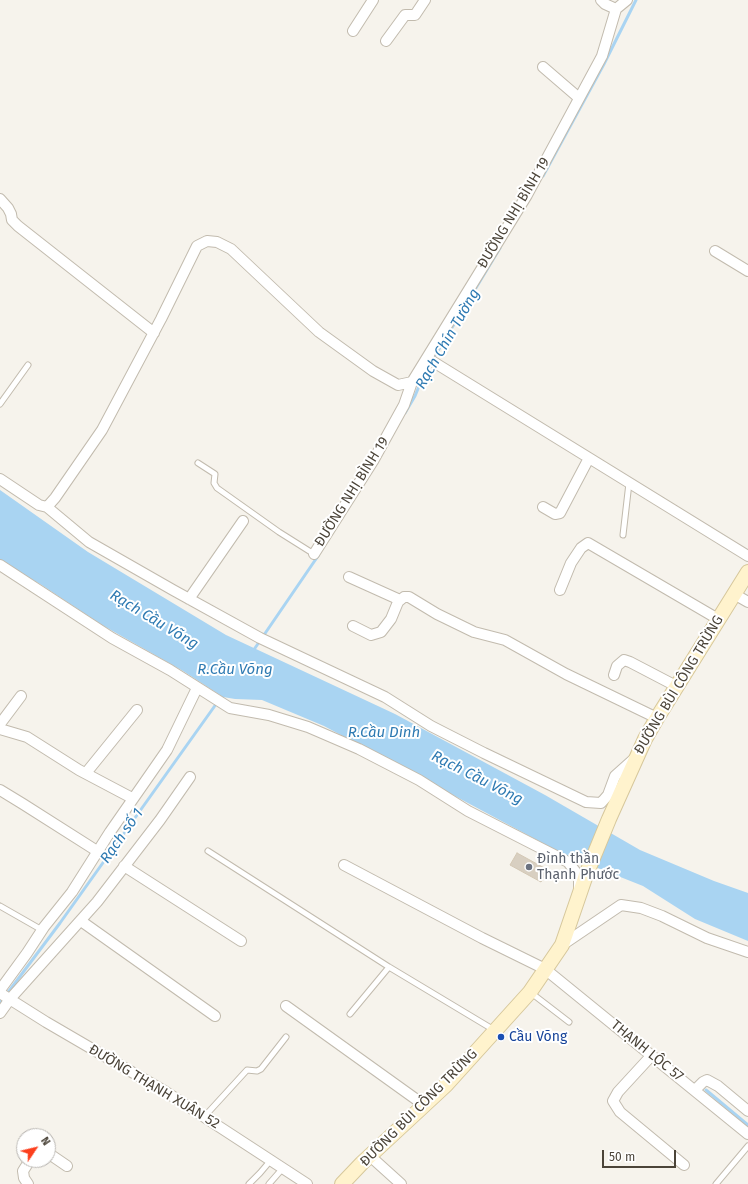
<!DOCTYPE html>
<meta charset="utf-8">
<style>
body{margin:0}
#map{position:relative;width:748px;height:1184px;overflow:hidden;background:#f6f3ec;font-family:"Fira Sans",sans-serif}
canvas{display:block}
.north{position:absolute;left:16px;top:1128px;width:40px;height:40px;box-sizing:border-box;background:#fff;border:1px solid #b7b4b0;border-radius:50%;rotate:55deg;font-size:11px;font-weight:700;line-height:16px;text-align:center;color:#4b4439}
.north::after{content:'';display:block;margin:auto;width:14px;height:18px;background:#fc3f1d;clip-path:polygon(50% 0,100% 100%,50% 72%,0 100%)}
.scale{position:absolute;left:602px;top:1150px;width:74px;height:18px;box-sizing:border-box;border:2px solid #4b4439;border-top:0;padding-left:5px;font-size:12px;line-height:14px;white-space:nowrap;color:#4b4439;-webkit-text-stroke:3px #fff;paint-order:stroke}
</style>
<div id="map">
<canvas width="748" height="1184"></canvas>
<div class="north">N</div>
<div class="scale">50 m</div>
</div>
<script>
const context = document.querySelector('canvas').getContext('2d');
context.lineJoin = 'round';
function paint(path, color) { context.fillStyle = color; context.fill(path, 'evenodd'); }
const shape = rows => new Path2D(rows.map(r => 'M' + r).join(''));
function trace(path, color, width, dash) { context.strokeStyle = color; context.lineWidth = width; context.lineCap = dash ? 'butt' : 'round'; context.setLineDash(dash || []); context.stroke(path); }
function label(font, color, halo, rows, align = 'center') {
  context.font = font + ' "Fira Sans",sans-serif'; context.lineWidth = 4; context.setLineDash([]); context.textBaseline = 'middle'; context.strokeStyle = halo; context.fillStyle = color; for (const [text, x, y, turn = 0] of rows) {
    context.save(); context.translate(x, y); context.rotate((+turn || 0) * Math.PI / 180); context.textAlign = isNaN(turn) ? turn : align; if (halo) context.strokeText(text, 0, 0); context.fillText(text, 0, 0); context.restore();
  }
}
paint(shape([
 [0,490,88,552,226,635,395,714,545,795,640,850,714,881,748,893,748,941,695,919,643,886,565,855,324,726,262,700,235,699,223,697,183,671,102,625,40,584,0,561]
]), '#a9d4f2');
trace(shape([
 [543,176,604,64,636,0],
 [405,413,415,396,424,374,500,248],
 [253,651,318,556],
 [0,1003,60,923,224,693],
 [706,1090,748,1125]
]), '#a9d4f2', 3);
const building = shape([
 [517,853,548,870,541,882,510,865,517,853]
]);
paint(building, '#d8cfc1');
trace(building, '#d3c7b4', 1);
const lane = shape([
 [0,404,28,365],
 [198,463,215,474,214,483,217,488,279,532,314,554],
 [623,535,629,483],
 [208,851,389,967,494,1030],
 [0,906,42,930],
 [530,992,569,1022],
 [350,1014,389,967],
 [204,1117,247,1070,257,1071,261,1069,286,1037],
 [249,1184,260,1173,271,1160],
 [269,1184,283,1168],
 [716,1184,748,1146]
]);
const street = shape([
 [601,0,605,4,616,9,627,0],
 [353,31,373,0],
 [386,41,405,15,415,15,425,0],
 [543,67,579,98],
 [0,199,8,208,11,214,12,220,18,226,154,333],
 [715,251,748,271],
 [427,358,748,556],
 [0,479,39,505,47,507,89,542,173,590,260,638,385,697,431,726,484,753,586,802,601,803,608,795,615,776,634,759],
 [47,507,55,498,102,430,161,319,197,246,207,241,217,242,231,249,319,332,373,371,398,385,412,382],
 [543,507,555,514,560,513,589,458],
 [314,554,373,461,404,405,412,382,527,195,602,56,616,9],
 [0,565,112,638,170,670,230,708,269,715,308,727,359,749,419,780,468,811,568,862,575,871,579,878,579,890],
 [349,577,400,600],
 [560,590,571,563,581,548,588,543,718,619],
 [734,594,748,602],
 [189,599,243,521],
 [353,626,371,635,381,632,391,619,398,602,404,597,409,597,437,614,474,632,505,640,566,674,657,718],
 [614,675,617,666,624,660,630,662,676,686],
 [0,724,21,696],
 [0,729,27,737,79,770,132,798],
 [86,773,137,710],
 [0,790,23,804,97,851],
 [344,865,482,938,545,969,748,1134],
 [124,866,241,941],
 [81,921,215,1016],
 [562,945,621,905,641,908,662,916,707,938,748,952],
 [0,990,27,953,44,927,72,892,110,832,167,750,197,688],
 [0,993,46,1022,166,1092,307,1184],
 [286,1006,424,1105],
 [0,1013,10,999,97,902,160,820,190,777],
 [652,1055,618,1092,613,1101,620,1112,684,1165],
 [695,1090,703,1082,707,1080,718,1086,748,1111],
 [48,1153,67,1166],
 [370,1156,401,1184],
 [28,1184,24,1178,23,1171,30,1160]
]);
const secondary = shape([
 [342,1184,362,1163,446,1085,530,992,562,945,586,875,609,819,645,739,657,718,748,572]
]);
trace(lane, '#c2bbae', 7);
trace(street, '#c2bbae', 12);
trace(secondary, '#d6c79b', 16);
trace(lane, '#fff', 5);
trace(street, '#fff', 10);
trace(secondary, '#fff3cd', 14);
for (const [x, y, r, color] of [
 [529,867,4,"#6b7280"],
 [501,1037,4,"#1a4fb4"]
]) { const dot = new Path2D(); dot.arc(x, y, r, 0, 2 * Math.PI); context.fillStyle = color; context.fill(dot); trace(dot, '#fff', 1.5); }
label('14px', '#4b4439', '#fff', [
 ["ĐƯỜNG NHỊ BÌNH 19",514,213,-59],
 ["ĐƯỜNG NHỊ BÌNH 19",352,492,-58],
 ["ĐƯỜNG BÙI CÔNG TRỪNG",679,685,-59],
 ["THẠNH LỘC 57",647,1051,39],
 ["ĐƯỜNG THẠNH XUÂN 52",154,1087,31],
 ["ĐƯỜNG BÙI CÔNG TRỪNG",419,1108,-45]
]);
label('14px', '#5b616d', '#fff', [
 ["Đình thần",537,859],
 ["Thạnh Phước",537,875]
], 'left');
label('14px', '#164399', '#fff', [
 ["Cầu Võng",509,1037]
], 'left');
label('italic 15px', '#2e7ab2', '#fff', [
 ["Rạch Chín Tường",448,339,-60],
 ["Rạch Cầu Võng",154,620,31],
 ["R.Cầu Võng",235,670],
 ["R.Cầu Dinh",384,733],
 ["Rạch Cầu Võng",477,778,27],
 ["Rạch số 1",122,836,-55]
]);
</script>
